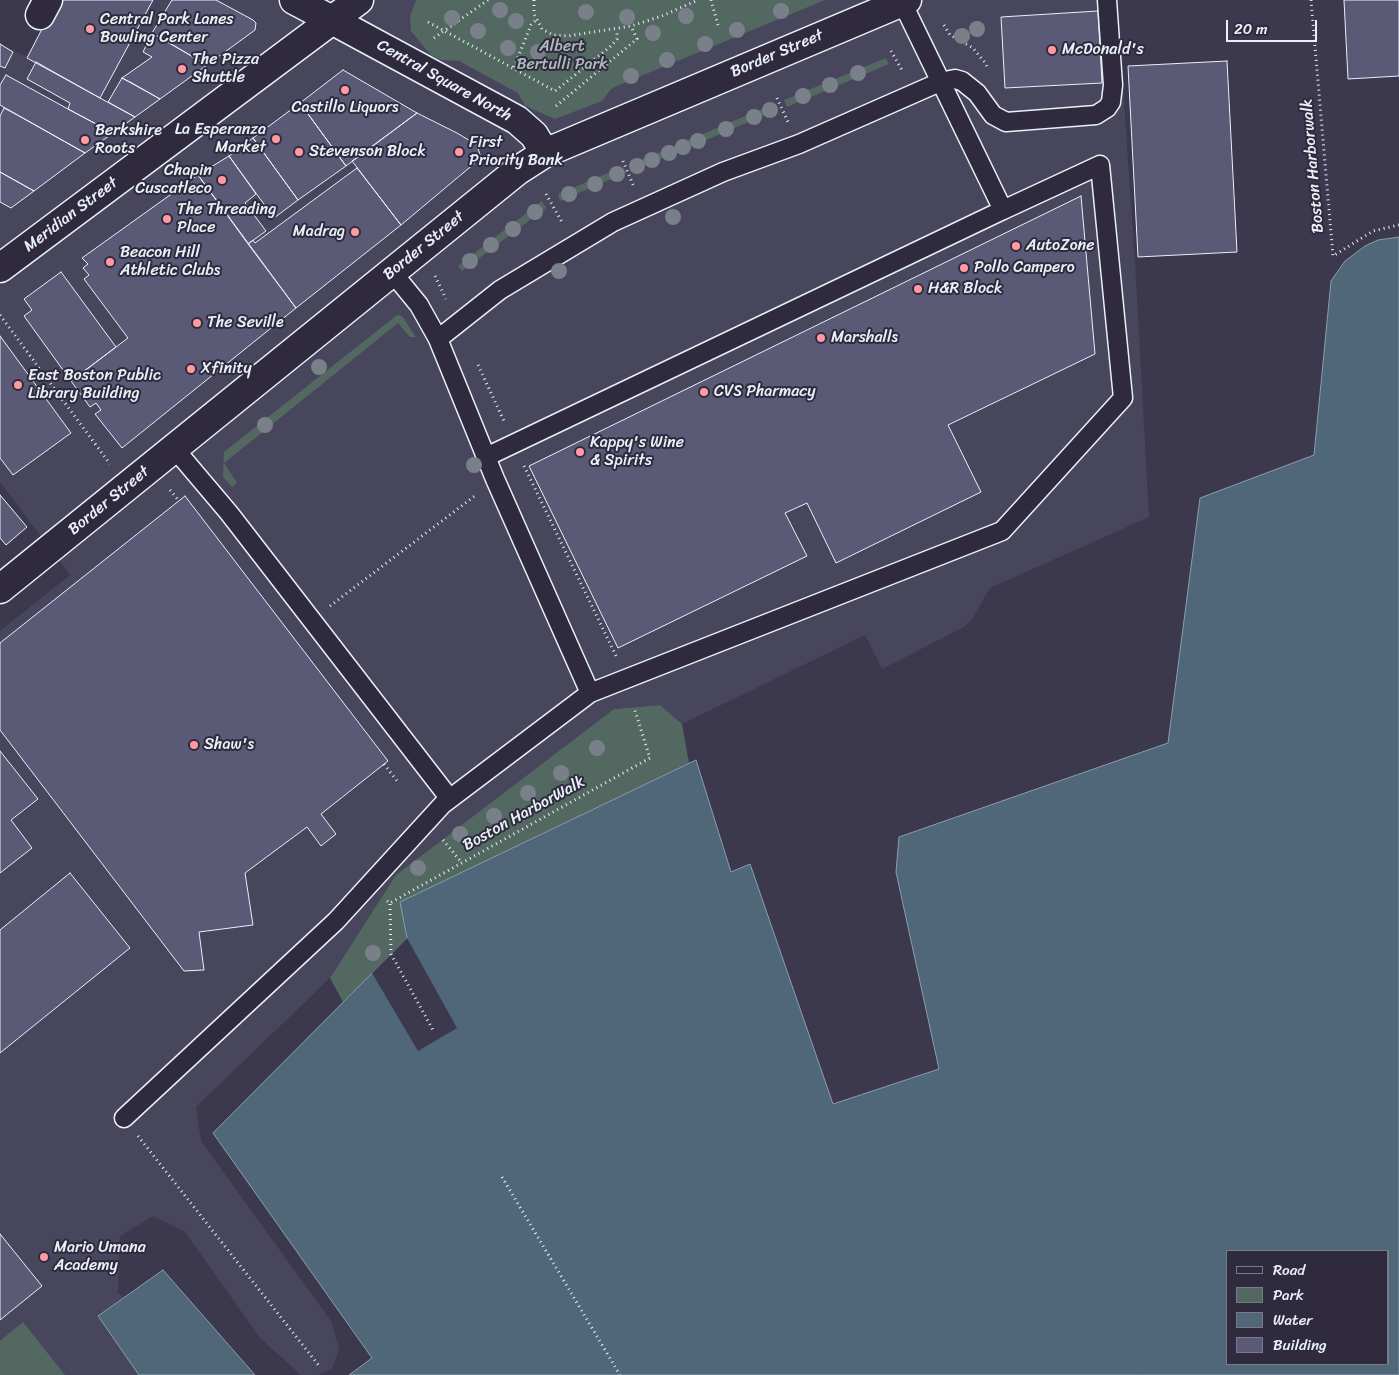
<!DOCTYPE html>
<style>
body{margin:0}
#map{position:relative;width:1399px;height:1375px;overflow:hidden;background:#3c384e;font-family:Sriracha,sans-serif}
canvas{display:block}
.legend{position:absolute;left:1226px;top:1250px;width:162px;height:115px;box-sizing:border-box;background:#2f2a3d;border:1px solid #797a88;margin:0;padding:6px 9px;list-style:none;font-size:15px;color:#e8f1f8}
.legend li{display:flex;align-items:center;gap:10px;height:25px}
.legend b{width:25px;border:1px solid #797a88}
.scale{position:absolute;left:1226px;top:20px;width:91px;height:22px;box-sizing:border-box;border:2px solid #e8f1f8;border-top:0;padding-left:6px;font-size:15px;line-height:18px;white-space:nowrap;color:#e8f1f8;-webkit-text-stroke:4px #2f2a3d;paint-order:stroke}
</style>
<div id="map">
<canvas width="1399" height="1375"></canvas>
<ul class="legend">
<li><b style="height:6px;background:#2f2a3d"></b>Road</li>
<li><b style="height:14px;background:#546862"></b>Park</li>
<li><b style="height:14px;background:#4f6779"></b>Water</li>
<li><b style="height:14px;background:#5a5976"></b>Building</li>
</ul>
<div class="scale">20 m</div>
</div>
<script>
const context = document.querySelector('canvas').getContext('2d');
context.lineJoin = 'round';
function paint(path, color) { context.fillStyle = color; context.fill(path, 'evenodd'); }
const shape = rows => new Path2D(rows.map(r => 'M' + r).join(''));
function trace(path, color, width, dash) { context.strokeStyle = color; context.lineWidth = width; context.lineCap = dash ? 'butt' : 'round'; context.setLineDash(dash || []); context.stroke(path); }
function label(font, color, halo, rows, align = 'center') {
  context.font = font + ' Sriracha,sans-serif'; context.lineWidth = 4; context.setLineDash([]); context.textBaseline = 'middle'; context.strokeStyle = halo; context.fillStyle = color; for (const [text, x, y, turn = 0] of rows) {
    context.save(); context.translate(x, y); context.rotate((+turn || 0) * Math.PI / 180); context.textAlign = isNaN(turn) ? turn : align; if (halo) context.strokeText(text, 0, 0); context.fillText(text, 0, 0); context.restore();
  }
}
paint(shape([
 [57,0,1117,0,1135,262,1149,517,990,588,972,619,964,627,882,669,865,635,682,724,660,705,614,709,396,875,330,978,196,1107,201,1141,331,1321,339,1349,332,1369,318,1375,301,1375,260,1338,185,1232,153,1216,120,1236,118,1291,116,1290,123,1298,98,1316,139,1375,0,1375,0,631,70,575,0,482,0,44,27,57]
]), '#48465d');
paint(shape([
 [416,0,825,0,617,86,611,89,602,101,555,119,532,109,525,105,518,93,459,61,441,60,431,55,411,31,410,16],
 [886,58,889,64,787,107,784,100],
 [774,104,777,110,633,171,631,164],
 [620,168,623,174,560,201,558,194],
 [542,201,546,208,462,271,458,266],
 [397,315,402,316,416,337,410,337,398,323,224,463,237,483,232,487,223,477,224,452],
 [660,705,682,724,689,763,400,902,407,938,343,1002,330,978,396,875,614,709],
 [23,1322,65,1375,0,1375,0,1341]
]), '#546862');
const water = shape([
 [1399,237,1399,1375,349,1375,372,1358,213,1133,407,938,400,902,696,760,731,872,750,864,833,1104,939,1069,896,872,899,837,1168,743,1200,498,1314,455,1331,281,1345,261,1365,246,1378,240,1399,237],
 [1228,1251,1388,1251,1388,1364,1228,1364,1228,1251],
 [163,1270,255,1375,139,1375,98,1316,163,1270]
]);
paint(water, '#4f6779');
trace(water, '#8c9eac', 1);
paint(shape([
 [407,938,457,1028,418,1051,372,973]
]), '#3c384e');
const building = shape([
 [57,0,153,0,100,98,27,58,57,0],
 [172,0,216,0,253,20,256,23,255,30,207,65,152,33,172,0],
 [1344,0,1399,0,1399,76,1348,79,1344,0],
 [1098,11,1102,83,1005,88,1001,17,1098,11],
 [152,33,207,65,160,99,122,78,152,57,143,52,152,33],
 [0,44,13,52,5,68,0,66,0,44],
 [1227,61,1237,252,1138,257,1128,66,1227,61],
 [36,62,100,98,135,117,113,133,68,109,70,103,27,79,36,62],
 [343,70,417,113,346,166,300,103,343,70],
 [6,75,68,109,113,133,85,153,0,105,0,85,6,75],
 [122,78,132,83,160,99,135,117,108,102,122,78],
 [300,103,346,166,298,200,253,138,300,103],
 [4,108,19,116,85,153,34,191,0,172,0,116,4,108],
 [417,113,457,133,477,145,481,158,401,225,352,161,417,113],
 [253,138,298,200,274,218,229,156,253,138],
 [229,156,256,194,245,203,266,231,248,244,198,175,229,156],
 [357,168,401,225,296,308,248,244,253,240,255,243,357,168],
 [0,172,34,191,11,208,0,202,0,172],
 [198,175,296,308,122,448,95,414,101,410,96,403,90,407,71,381,128,338,84,279,89,275,83,268,88,264,82,258,198,175],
 [1081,196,1095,354,948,425,981,492,836,563,807,503,785,513,807,556,618,648,529,466,1081,196],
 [61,272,116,347,71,381,24,316,32,310,24,299,61,272],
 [0,336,71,433,13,475,0,458,0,336],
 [0,495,27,527,6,545,0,538,0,495],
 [185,496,388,761,321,814,336,834,321,846,307,827,245,873,253,925,199,932,204,970,184,971,0,730,0,643,185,496],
 [0,751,38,799,11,820,32,848,0,873,0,751],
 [70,873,130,948,0,1053,0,930,70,873],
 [0,1234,42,1286,0,1320,0,1234]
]);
paint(building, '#5a5976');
trace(building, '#e8f1f8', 1);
const lane = shape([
 [392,272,419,305,438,339,495,479,590,693],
 [438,339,500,290,613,222,723,172,799,144,940,82,955,79,962,81,977,93,993,115,1006,122,1096,115,1107,108,1111,102,1113,85,1107,0],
 [174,448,229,513,450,799],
 [486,457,1003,210,902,2],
 [124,1118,336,921,443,804,590,693,1002,531,1123,398,1100,165,1003,210]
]);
const street = shape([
 [294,0,332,20],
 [40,15,48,0],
 [0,589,517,171,545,153]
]);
const secondary = shape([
 [332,20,517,120,534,135,545,153,907,0]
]);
const primary = shape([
 [0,268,359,0]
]);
trace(lane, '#e8f1f8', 21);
trace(street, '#e8f1f8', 31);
trace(secondary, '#e8f1f8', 31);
trace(primary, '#e8f1f8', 31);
trace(shape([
 [534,0,534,14,542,29,553,35,568,36,631,26,662,16,698,0],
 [711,0,718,25],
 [1311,0,1333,256,1373,231,1399,225],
 [428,22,555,91,611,46,617,39,617,30],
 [944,25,950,35,973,48,986,64,988,69],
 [434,38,488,0],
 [891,51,903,72],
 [514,67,531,25,536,20],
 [777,98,788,122],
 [556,106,637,39,631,26],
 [623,161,634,187],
 [546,194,563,224],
 [435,276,446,299],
 [0,315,110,464],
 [478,365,504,421],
 [524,466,616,656],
 [170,490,179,501],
 [330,606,476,495],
 [384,764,397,781],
 [443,840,462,863],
 [387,901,390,903,650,758,634,708],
 [390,904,391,954,433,1030],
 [138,1136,320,1367],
 [502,1177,620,1375]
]), '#e8f1f8', 3, [1, 4]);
trace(lane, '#2f2a3d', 18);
trace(street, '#2f2a3d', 28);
trace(secondary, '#2f2a3d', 28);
trace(primary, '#2f2a3d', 28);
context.fillStyle = '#7a808a';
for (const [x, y] of [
 [500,10],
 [781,11],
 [586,12],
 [686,16],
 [627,17],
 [452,18],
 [516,21],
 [977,29],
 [737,30],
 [478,31],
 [653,33],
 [962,36],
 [705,44],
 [508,48],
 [538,52],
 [667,60],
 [858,73],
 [631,76],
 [830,85],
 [803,96],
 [770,110],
 [754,117],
 [726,129],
 [698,141],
 [683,147],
 [669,153],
 [652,160],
 [637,166],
 [617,174],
 [595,184],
 [569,194],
 [535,212],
 [673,217],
 [513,229],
 [491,245],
 [470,261],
 [559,271],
 [319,367],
 [265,425],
 [474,465],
 [597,748],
 [561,773],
 [528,793],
 [494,816],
 [460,834],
 [418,868],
 [373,953]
]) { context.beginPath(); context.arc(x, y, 8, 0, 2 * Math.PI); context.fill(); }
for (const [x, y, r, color] of [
 [90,29,5,"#ff9aa2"],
 [1052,50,5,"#ff9aa2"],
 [182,69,5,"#ff9aa2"],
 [345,90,5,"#ff9aa2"],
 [276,139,5,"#ff9aa2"],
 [85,140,5,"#ff9aa2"],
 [299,152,5,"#ff9aa2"],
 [459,152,5,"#ff9aa2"],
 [222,180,5,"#ff9aa2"],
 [167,219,5,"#ff9aa2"],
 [355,232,5,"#ff9aa2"],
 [1016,246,5,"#ff9aa2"],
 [110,262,5,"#ff9aa2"],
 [964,268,5,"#ff9aa2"],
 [918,289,5,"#ff9aa2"],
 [197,323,5,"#ff9aa2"],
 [821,338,5,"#ff9aa2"],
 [191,369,5,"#ff9aa2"],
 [18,385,5,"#ff9aa2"],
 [704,392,5,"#ff9aa2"],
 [580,452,5,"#ff9aa2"],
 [194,745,5,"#ff9aa2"],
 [44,1257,5,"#ff9aa2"]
]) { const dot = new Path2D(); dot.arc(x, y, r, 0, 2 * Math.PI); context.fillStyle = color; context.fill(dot); trace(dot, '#2f2a3d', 2); }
label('16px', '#e8f1f8', '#2f2a3d', [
 ["Central Park Lanes",100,20],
 ["Bowling Center",100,38],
 ["McDonald's",1062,50],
 ["The Pizza",192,60],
 ["Shuttle",192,78],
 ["Castillo Liquors",345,108,"center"],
 ["La Esperanza",266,130,"right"],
 ["Market",266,148,"right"],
 ["Berkshire",95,131],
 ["Roots",95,149],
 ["First",469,143],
 ["Priority Bank",469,161],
 ["Stevenson Block",309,152],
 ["Chapin",212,171,"right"],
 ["Cuscatleco",212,189,"right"],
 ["The Threading",177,210],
 ["Place",177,228],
 ["Madrag",345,232,"right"],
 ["AutoZone",1026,246],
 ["Beacon Hill",120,253],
 ["Athletic Clubs",120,271],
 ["Pollo Campero",974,268],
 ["H&R Block",928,289],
 ["The Seville",207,323],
 ["Marshalls",831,338],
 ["Xfinity",201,369],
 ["East Boston Public",28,376],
 ["Library Building",28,394],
 ["CVS Pharmacy",714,392],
 ["Kappy's Wine",590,443],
 ["& Spirits",590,461],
 ["Shaw's",204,745],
 ["Mario Umana",54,1248],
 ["Academy",54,1266]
], 'left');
label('16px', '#adbabc', '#2f2a3d', [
 ["Albert",562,47],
 ["Bertulli Park",562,65]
]);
label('16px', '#e8f1f8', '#2f2a3d', [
 ["Border Street",777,54,-23],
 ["Central Square North",444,81,29],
 ["Boston Harborwalk",1313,166,-95],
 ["Meridian Street",71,215,-37],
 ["Border Street",424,246,-39],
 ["Border Street",109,501,-39],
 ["Boston HarborWalk",524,814,-29]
]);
</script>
